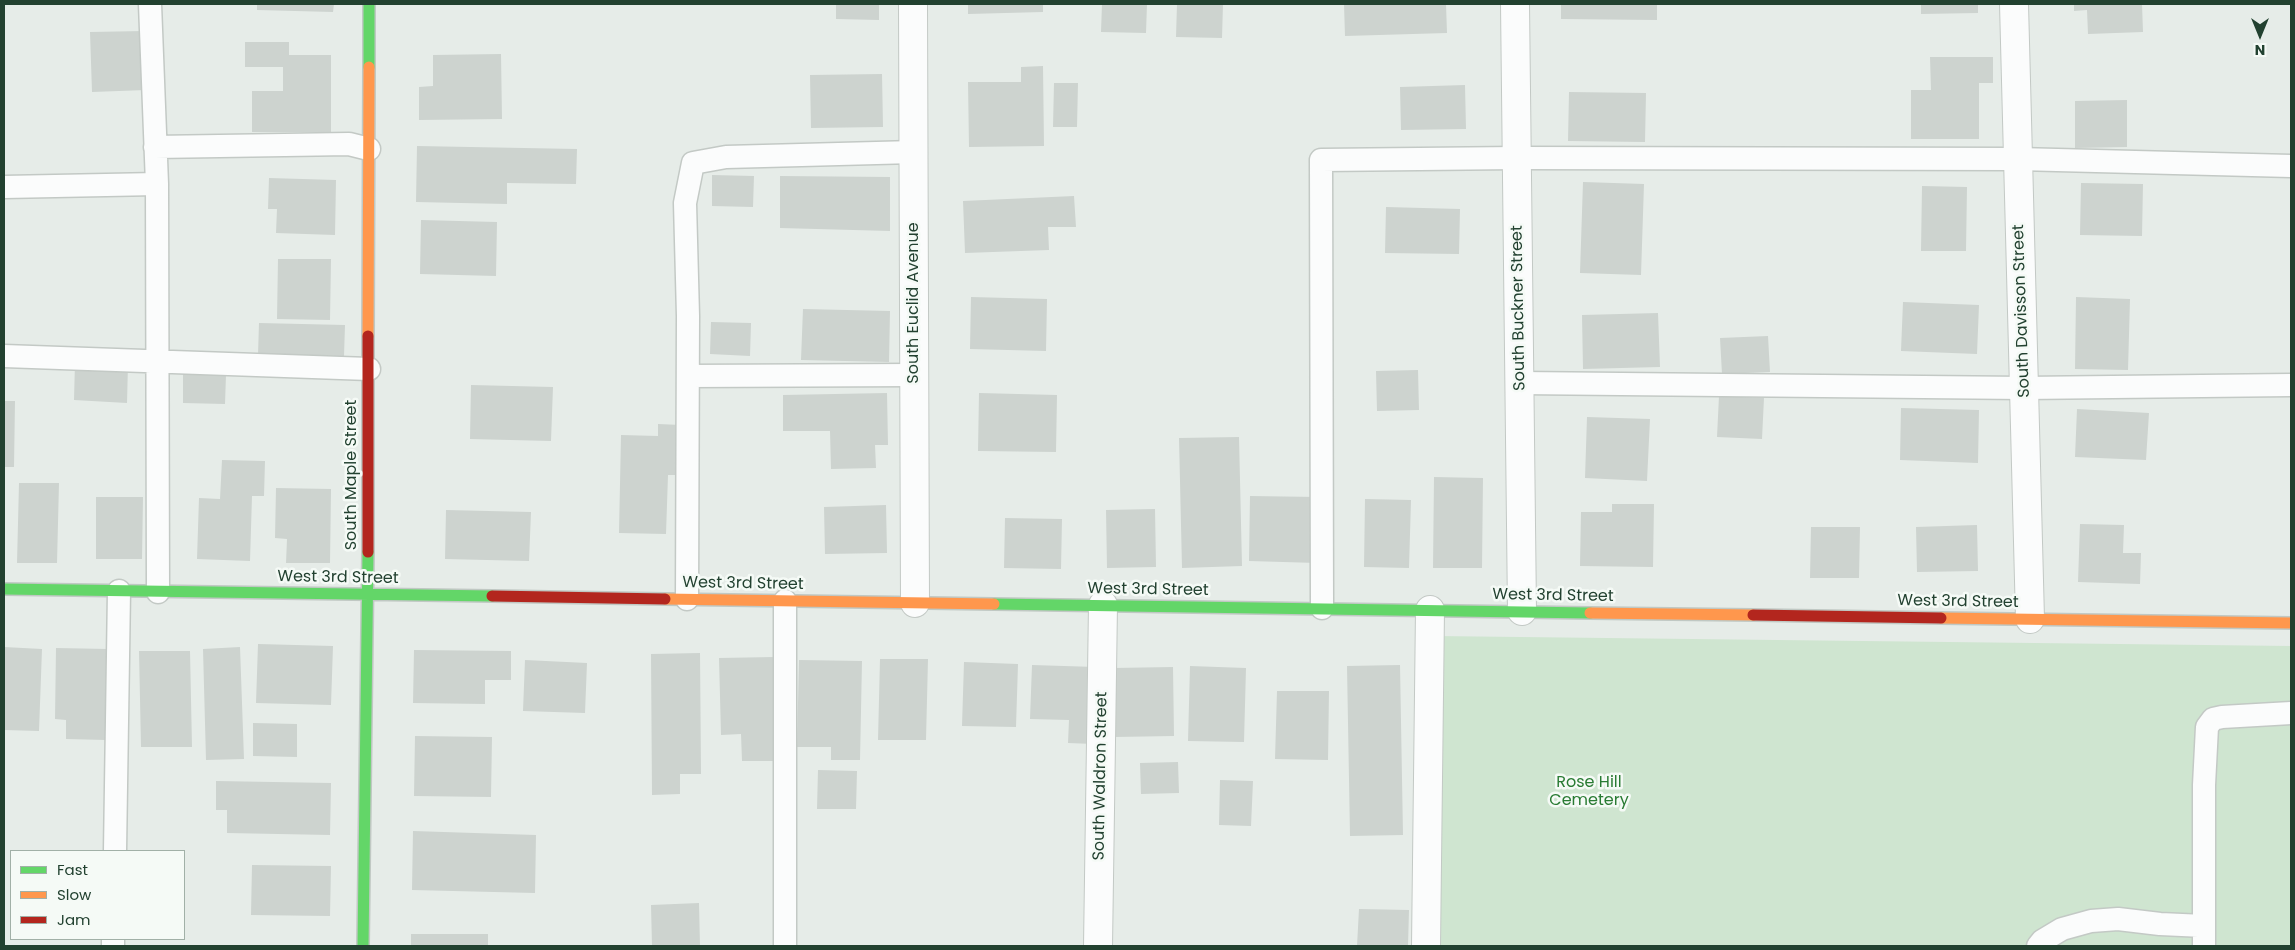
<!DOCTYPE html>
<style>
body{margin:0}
#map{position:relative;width:2295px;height:950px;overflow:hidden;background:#e6ece8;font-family:Poppins,sans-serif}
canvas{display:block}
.frame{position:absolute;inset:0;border:5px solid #224130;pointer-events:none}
.legend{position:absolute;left:10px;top:850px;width:175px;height:90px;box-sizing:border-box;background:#f5faf6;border:1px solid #a1b0a7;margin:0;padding:6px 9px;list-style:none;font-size:15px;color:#224130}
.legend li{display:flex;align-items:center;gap:10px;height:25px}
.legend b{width:25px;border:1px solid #a1b0a7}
.north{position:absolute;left:2235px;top:10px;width:50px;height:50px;-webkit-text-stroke:4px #f5faf6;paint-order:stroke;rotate:180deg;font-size:14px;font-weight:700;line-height:20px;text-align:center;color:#224130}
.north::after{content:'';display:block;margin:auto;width:18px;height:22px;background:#224130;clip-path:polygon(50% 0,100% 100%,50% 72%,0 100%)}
</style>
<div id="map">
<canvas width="2295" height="950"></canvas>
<div class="frame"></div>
<ul class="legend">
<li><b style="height:6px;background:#63d668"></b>Fast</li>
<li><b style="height:6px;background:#ff974d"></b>Slow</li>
<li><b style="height:6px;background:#b3261e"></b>Jam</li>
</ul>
<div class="north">N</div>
</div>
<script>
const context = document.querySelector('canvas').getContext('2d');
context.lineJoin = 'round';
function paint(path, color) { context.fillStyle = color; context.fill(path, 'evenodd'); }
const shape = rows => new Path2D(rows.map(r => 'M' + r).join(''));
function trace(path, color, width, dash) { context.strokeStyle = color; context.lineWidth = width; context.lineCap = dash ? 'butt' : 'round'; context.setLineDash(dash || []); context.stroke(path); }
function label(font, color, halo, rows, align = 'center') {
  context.font = font + ' Poppins,sans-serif'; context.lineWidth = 5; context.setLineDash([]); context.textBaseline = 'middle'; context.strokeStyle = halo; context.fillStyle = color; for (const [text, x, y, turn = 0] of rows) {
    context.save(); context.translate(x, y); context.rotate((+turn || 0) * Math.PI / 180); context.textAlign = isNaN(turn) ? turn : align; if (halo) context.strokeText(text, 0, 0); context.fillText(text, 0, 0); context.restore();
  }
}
paint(shape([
 [1435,636,2291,646,2291,946,1432,946]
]), '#cfe5d0');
paint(shape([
 [257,4,334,4,333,12,257,10],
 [836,4,879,4,879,20,836,19],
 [968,4,1043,4,1043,12,968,14],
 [1102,4,1147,4,1146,33,1101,32],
 [1177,4,1223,4,1222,38,1176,37],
 [1344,4,1446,4,1447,33,1345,36],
 [1561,4,1657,4,1657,20,1561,19],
 [1921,4,1978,4,1978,13,1921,14],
 [2074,4,2142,4,2143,32,2088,34,2087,10,2074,11],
 [144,31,146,90,92,92,90,32],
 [245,42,289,42,289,55,331,55,331,132,252,132,252,91,283,91,283,67,245,67],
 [501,54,502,119,419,120,419,87,433,86,433,55],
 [1930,57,1993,57,1993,83,1979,83,1979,139,1911,139,1911,90,1931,90],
 [1043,66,1044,146,969,147,968,82,1021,82,1021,67],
 [882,74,883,127,811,128,810,75],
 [1054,83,1078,83,1077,127,1053,127],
 [1465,85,1466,129,1401,130,1400,87],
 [1569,92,1646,93,1645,142,1568,141],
 [2127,100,2127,147,2075,148,2075,101],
 [417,146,577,149,576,184,507,183,507,204,416,202],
 [712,175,754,176,753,207,712,206],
 [780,176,890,177,890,231,780,228],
 [269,178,336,180,335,235,276,233,277,209,268,209],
 [1583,182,1644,184,1641,275,1580,273],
 [2081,183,2143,184,2142,236,2080,235],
 [1922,186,1967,187,1966,251,1921,251],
 [1074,196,1076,227,1048,227,1049,250,965,253,963,201],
 [1386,207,1460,209,1459,254,1385,253],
 [421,220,497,222,496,276,420,274],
 [278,259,331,259,330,320,277,319],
 [971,297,1047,299,1046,351,970,349],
 [2076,297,2130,299,2128,370,2075,369],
 [1903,302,1979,305,1977,354,1901,351],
 [803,309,890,311,889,362,801,360],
 [1658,313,1660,367,1583,369,1582,315],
 [711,322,751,323,750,356,710,354],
 [259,323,345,325,344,356,258,355],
 [1768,336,1770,372,1722,374,1720,338],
 [75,362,128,364,127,403,74,400],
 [1418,370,1419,410,1377,411,1376,371],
 [183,374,226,375,225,404,183,403],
 [471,385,553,387,551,441,470,439],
 [887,393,888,445,875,445,876,468,831,469,830,431,783,431,783,395],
 [979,393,1057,395,1056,452,978,451],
 [1719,396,1764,398,1762,439,1717,437],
 [4,401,15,401,14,467,4,467],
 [1901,408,1979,410,1978,463,1900,460],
 [2077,409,2149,413,2146,460,2075,457],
 [1587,417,1650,419,1647,481,1585,478],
 [658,424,681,425,680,475,668,475,666,534,619,533,621,435,658,436],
 [1239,437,1242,566,1182,568,1179,438],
 [222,460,265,461,264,496,252,496,250,561,197,559,199,498,220,499],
 [1434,477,1483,478,1482,568,1433,568],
 [19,483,59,483,57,563,17,563],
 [276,488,331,489,330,563,286,563,287,539,275,538],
 [1250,496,1318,497,1317,563,1249,561],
 [96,497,143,497,142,559,96,559],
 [1365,499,1411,500,1409,568,1364,567],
 [1612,504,1654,504,1653,567,1580,566,1581,512,1612,512],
 [886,505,887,553,825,554,824,507],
 [1155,509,1156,567,1107,568,1106,510],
 [446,510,531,512,529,561,445,559],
 [1005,518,1062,519,1061,569,1004,568],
 [2080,524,2124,525,2123,553,2141,553,2140,584,2078,582],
 [1977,525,1978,571,1917,572,1916,527],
 [1811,527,1860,527,1859,578,1810,578],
 [258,644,333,646,331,705,256,703],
 [4,647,42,649,39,731,4,730],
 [240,647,244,759,206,760,203,649],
 [56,648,108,649,106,740,66,739,66,720,55,719],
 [414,650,511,651,511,680,485,680,485,704,413,703],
 [139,651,190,651,192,747,141,747],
 [700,653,701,774,680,774,680,794,652,795,651,654],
 [774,657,775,761,742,761,741,734,721,735,719,658],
 [880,659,928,659,926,740,878,740],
 [525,660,587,663,585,713,523,711],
 [799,660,862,661,860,760,831,760,831,747,797,747],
 [964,662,1018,664,1016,727,962,726],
 [1032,665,1096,667,1093,744,1068,743,1069,720,1030,719],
 [1400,665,1403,835,1350,836,1347,666],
 [1190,666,1246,668,1244,742,1188,741],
 [1173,667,1174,736,1114,737,1113,668],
 [1277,691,1329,691,1328,760,1275,759],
 [253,723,297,724,297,757,253,756],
 [415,736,492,737,491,797,414,796],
 [1178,762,1179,793,1141,794,1140,763],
 [818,770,857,771,856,809,817,809],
 [1220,780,1253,781,1251,826,1219,825],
 [216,781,331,783,330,835,227,833,227,810,216,810],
 [413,831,536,835,535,893,412,890],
 [252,865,331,866,330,916,251,915],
 [699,903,700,946,652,946,651,905],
 [1359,909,1409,910,1408,946,1357,946],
 [411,934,488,934,488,946,411,946]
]), '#cdd3cf');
const lane = shape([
 [150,4,157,184,158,592],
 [155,147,349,144,369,149],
 [4,187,157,184],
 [4,356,369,369],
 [688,376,915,375],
 [1520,383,2024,388,2291,385],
 [687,599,688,316,685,203,693,163,726,157,914,152],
 [1322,608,1321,160,1517,158,2018,159,2291,166],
 [115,851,119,591],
 [113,946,113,939],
 [785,946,785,601],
 [2038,946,2042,941,2062,929,2091,921,2118,919,2160,924,2204,926],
 [2204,946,2204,785,2207,727,2213,719,2222,717,2291,713]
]);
const street = shape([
 [913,4,915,603],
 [1515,4,1522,611],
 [2014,4,2030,619],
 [1098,946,1103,605],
 [1426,946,1430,610]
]);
const fast = shape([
 [369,67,369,4],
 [4,589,492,596],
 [994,604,1590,613],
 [363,946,368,552]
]);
const slow = shape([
 [368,336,369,67],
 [665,599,994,604],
 [1590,613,1753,615],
 [1941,618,2291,623]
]);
const jam = shape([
 [368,552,368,336],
 [492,596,665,599],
 [1753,615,1941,618]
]);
trace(lane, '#c3c9c5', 25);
trace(street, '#c3c9c5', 30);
trace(fast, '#c0c8c3', 14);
trace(slow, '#c0c8c3', 14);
trace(jam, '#c0c8c3', 14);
trace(lane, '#fbfcfc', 22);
trace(street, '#fbfcfc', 28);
trace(fast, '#63d668', 11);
trace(slow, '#ff974d', 11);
trace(jam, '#b3261e', 11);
label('16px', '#224130', '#f5faf6', [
 ["South Euclid Avenue",914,303,-90],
 ["South Buckner Street",1519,308,-91],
 ["South Davisson Street",2022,311,-92],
 ["South Maple Street",352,475,-90],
 ["West 3rd Street",338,578,1],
 ["West 3rd Street",743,584,1],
 ["West 3rd Street",1148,590,1],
 ["West 3rd Street",1553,596,1],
 ["West 3rd Street",1958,602,1],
 ["South Waldron Street",1101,776,-89]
]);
label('16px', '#297b33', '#f5faf6', [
 ["Rose Hill",1589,783],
 ["Cemetery",1589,801]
]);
</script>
